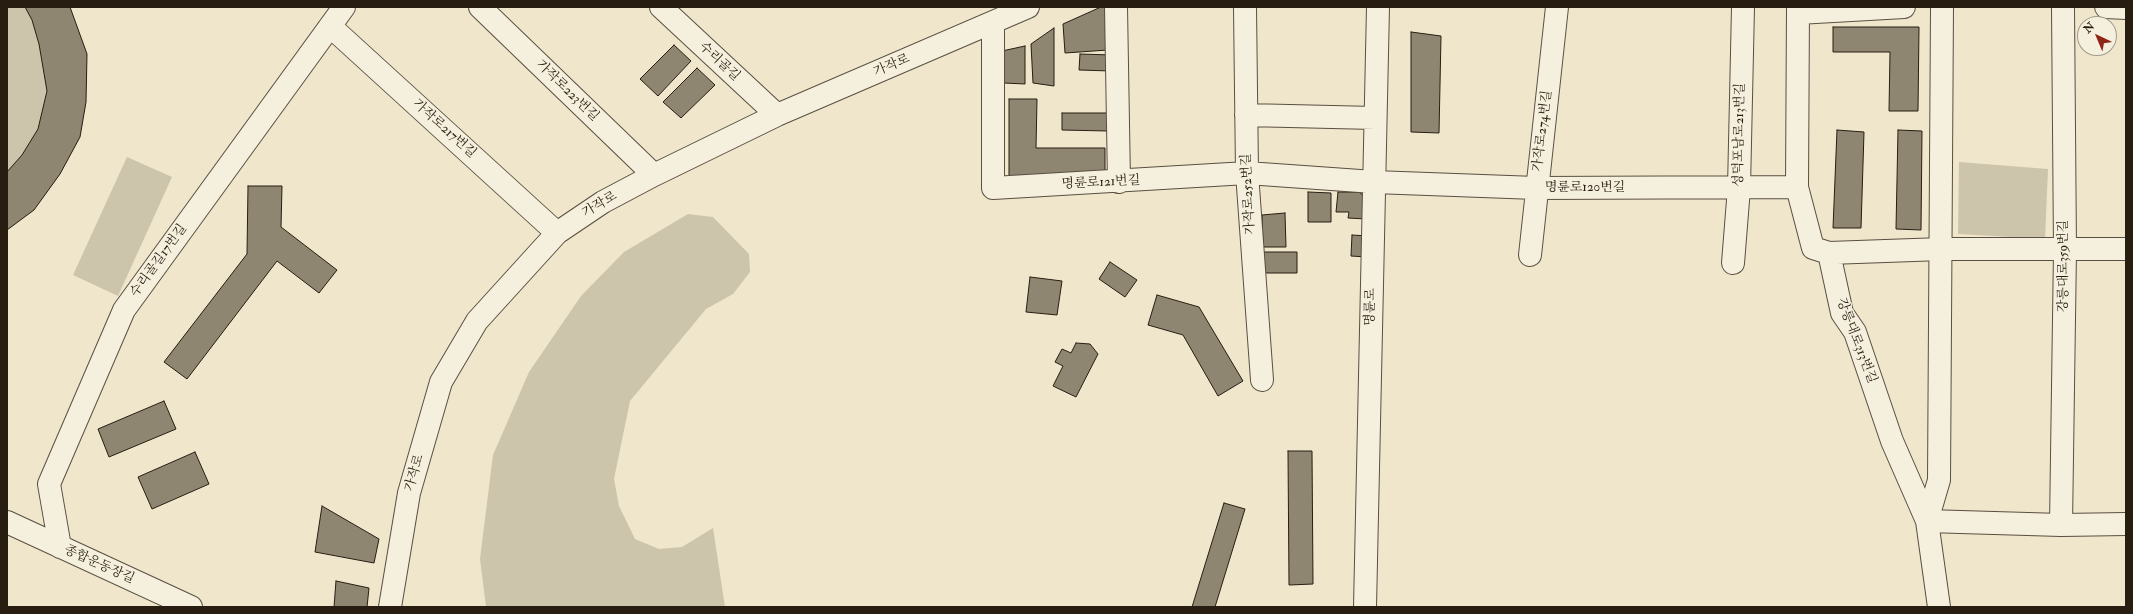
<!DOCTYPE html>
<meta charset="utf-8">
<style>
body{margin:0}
#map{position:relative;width:2133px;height:614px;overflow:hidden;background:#efe6cc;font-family:"IM FELL Double Pica",serif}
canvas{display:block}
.frame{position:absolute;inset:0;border:8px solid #281d11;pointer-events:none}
.north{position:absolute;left:2077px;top:16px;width:40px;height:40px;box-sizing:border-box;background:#f5efde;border:1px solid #a39b8c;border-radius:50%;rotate:316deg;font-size:11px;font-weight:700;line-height:16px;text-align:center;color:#281d11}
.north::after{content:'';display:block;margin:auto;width:14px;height:18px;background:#8f2418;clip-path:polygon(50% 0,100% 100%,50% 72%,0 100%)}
</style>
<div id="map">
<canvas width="2133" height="614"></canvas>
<div class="frame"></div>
<div class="north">N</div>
</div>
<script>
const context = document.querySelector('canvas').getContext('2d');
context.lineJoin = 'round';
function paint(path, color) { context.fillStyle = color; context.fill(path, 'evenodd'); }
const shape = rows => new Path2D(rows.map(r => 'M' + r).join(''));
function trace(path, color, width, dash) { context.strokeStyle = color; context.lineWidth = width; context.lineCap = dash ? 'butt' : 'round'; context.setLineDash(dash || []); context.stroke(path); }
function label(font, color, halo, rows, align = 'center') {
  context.font = font + ' "IM FELL Double Pica","Noto Serif KR",serif'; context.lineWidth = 3; context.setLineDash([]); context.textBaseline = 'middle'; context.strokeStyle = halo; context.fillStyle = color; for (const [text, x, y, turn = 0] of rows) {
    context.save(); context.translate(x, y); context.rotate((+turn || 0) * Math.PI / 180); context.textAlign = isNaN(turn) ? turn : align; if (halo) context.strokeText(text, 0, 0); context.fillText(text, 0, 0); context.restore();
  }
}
paint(shape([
 [7,7,70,7,87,54,86,102,80,137,60,174,34,210,7,230],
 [127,157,172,177,118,296,73,275],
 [1959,162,2048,169,2045,239,1958,234],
 [688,214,713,217,749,254,750,272,733,294,706,309,630,401,614,479,619,506,635,539,659,549,682,547,713,528,725,607,486,607,480,559,493,455,529,372,581,296,624,252]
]), '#cdc4ac');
const building = shape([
 [25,7,70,7,87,54,86,102,80,137,60,174,34,210,7,230,7,172,22,155,38,129,47,91,39,44,32,20,25,7],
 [1101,7,1107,7,1108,50,1065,53,1063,24,1101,7],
 [1833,27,1919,27,1918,111,1889,111,1890,52,1833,52,1833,27],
 [1054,28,1054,86,1033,83,1031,44,1054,28],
 [1411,32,1441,36,1439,133,1411,132,1411,32],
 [674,45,691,61,658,96,640,79,674,45],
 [1025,46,1025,84,1004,83,1002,51,1025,46],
 [1080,54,1112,55,1111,71,1079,70,1080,54],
 [697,68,715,85,681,118,663,102,697,68],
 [1009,99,1037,99,1036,148,1105,148,1105,179,1009,179,1009,99],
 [1062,113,1107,113,1108,131,1062,130,1062,113],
 [1837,130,1864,132,1861,228,1833,228,1837,130],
 [1898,130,1922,131,1921,230,1896,229,1898,130],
 [248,186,282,186,281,227,337,270,319,293,277,261,187,379,164,362,247,254,248,186],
 [1308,192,1331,193,1331,222,1308,222,1308,192],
 [1338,192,1359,192,1368,199,1366,219,1348,218,1349,212,1336,212,1338,192],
 [1285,213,1286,247,1263,247,1262,215,1285,213],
 [1352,235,1368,236,1367,257,1351,256,1352,235],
 [1260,252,1297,252,1297,273,1261,273,1260,252],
 [1110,262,1137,280,1125,297,1099,279,1110,262],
 [1030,277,1062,281,1057,315,1026,312,1030,277],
 [1157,295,1199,307,1243,381,1218,396,1183,335,1148,325,1157,295],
 [1076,343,1090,344,1098,354,1076,397,1053,386,1063,366,1055,362,1062,349,1071,353,1076,343],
 [164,401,176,429,109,457,98,429,164,401],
 [1288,451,1312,451,1313,584,1289,585,1288,451],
 [195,452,209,484,152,509,138,477,195,452],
 [1224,503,1245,509,1215,607,1192,607,1224,503],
 [322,506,379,539,374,563,315,552,322,506],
 [336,581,369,588,367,607,334,607,336,581]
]);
paint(building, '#8f8672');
trace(building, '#281d11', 1);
const minor = shape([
 [480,7,654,175],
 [661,7,777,115],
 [1116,7,1119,182],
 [1245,7,1247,173,1262,380],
 [1798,7,1797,187,1813,248,1829,253,1842,313,1855,332,1892,441,1927,521,1939,607],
 [1942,7,1939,480,1927,521,2061,525,2126,524],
 [2106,7,2126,8],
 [1798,13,1904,7],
 [993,24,993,188,1247,173,1374,182,1536,188,1797,187],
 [330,26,557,233],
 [1246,115,1375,118],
 [1829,253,1942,249,2126,249],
 [1530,255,1557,7],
 [1733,263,1739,188,1743,7],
 [7,522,191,607],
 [2061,525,2065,250,2063,7],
 [60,547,49,484,124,310,344,7],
 [390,607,409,493,441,382,477,321,557,233,603,202,654,175,777,115,1028,7],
 [1365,607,1378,7]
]);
trace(minor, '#5a4f40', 24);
trace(minor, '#f5efde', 22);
label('13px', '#281d11', '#f5efde', [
 ["수리골길",719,62,43],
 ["가작로",892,66,-23],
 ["가작로223번길",567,91,44],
 ["가작로217번길",444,129,42],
 ["가작로274번길",1543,131,-83],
 ["성덕포남로213번길",1740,135,-89],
 ["명륜로121번길",1101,183,-3],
 ["명륜로120번길",1585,188],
 ["가작로252번길",1249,194,-93],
 ["가작로",600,205,-31],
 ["수리골길17번길",159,261,-54],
 ["강릉대로359번길",2064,266,-90],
 ["명륜로",1371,307,-89],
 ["강릉대로313번길",1856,341,69],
 ["가작로",415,473,-74],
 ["종합운동장길",99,565,24]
]);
</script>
